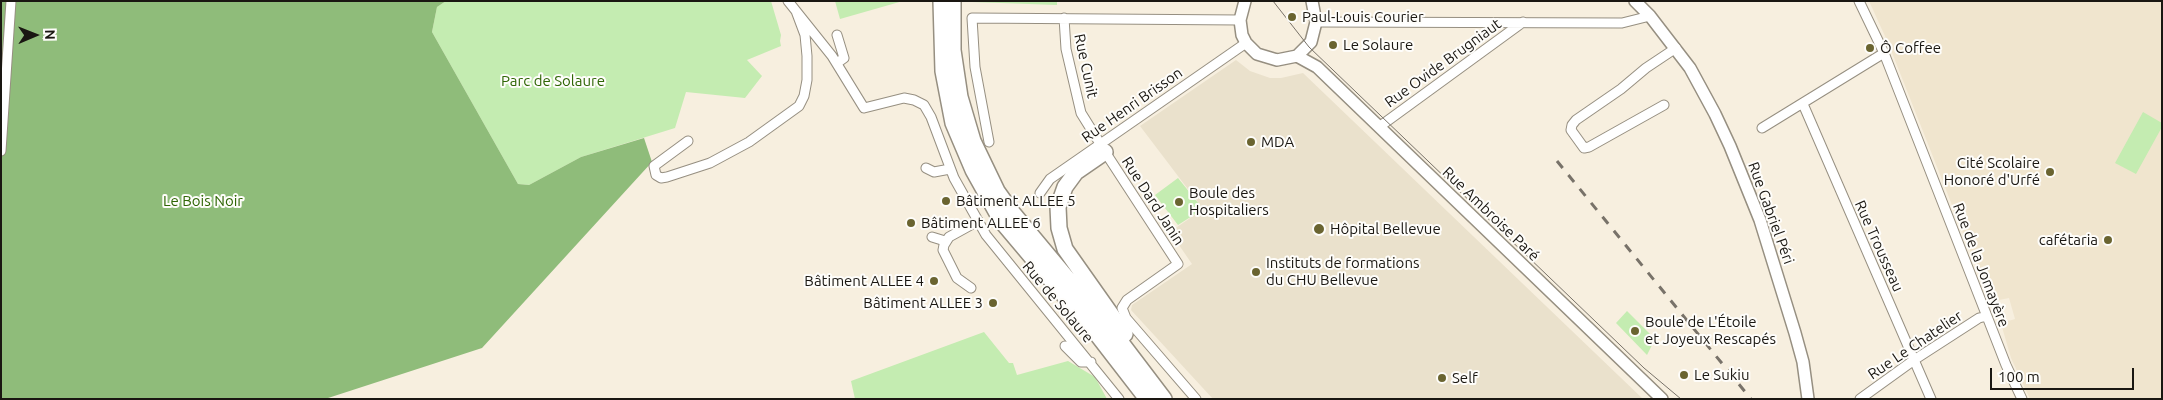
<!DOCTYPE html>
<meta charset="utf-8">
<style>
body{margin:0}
#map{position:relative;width:2163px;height:400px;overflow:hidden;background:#f7efdf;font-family:Ubuntu,sans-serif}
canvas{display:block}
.frame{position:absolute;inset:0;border:2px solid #1a1712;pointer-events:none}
.north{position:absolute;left:10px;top:10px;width:50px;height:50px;-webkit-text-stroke:4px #fefdfa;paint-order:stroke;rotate:89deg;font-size:14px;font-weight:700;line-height:20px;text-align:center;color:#1a1712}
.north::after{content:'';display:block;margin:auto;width:18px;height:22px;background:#1a1712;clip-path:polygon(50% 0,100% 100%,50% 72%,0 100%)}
.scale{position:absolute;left:1990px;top:368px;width:144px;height:22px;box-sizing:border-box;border:2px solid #1a1712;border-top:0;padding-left:6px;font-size:15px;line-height:18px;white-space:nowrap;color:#1a1712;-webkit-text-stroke:4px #fefdfa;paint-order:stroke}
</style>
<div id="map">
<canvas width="2163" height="400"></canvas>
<div class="frame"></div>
<div class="north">N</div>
<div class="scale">100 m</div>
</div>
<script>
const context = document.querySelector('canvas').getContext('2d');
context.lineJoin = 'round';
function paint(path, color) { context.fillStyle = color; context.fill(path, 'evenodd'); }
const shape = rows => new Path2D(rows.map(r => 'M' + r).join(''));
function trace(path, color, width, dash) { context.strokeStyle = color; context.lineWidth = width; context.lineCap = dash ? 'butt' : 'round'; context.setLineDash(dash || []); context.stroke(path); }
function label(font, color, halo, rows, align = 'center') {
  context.font = font + ' Ubuntu,sans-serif'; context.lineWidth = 4; context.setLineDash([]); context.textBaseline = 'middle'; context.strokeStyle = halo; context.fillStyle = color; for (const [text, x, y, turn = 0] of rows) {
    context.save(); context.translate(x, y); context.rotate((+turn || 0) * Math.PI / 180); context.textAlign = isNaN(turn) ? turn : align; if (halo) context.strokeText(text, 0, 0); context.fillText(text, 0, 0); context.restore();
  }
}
paint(shape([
 [1869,1,2162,1,2162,399,2030,399,2011,358,2002,327,2005,322,2015,319,2009,298,1994,301,1989,299,1889,45]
]), '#f0e5ce');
paint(shape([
 [1236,60,1250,71,1270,78,1281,78,1303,73,1643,399,1213,399,1131,310,1132,305,1192,264,1170,232,1203,209,1140,126]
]), '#eae1cc');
paint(shape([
 [446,1,771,1,781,35,780,41,781,46,747,60,762,76,745,98,686,92,675,128,581,157,529,185,518,184,432,32,437,7],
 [835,1,903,1,840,19],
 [972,1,1057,1,1057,5,972,2],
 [2143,112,2162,123,2162,127,2136,174,2115,163],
 [1178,178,1203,209,1178,225,1155,195],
 [1627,311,1655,339,1647,355,1616,323],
 [984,332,1009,363,1013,363,1017,375,1068,361,1095,377,1107,399,855,399,851,381]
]), '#c4ecb1');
paint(shape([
 [1,1,446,1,437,7,432,32,518,184,529,185,581,157,644,138,652,162,482,348,325,399,1,399]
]), '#8fbc7a');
const street = shape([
 [1859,1,1884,53,2006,365,2022,399],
 [796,11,832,56,864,108,904,98,914,100,924,105,931,117,954,178,986,235,1119,399],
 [1064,18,1066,49,1081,113,1109,158,1178,264,1127,300,1122,308,1126,318,1196,399],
 [1316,22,1622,23,1650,16],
 [837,63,844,58,837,35],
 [1803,104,1931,399],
 [1664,105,1589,147,1584,148,1571,130,1572,125,1576,120,1621,89,1646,68,1676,48],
 [1379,127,1523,22],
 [1762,128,1884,53],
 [688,141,654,166,656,175,661,178,667,177,710,163,749,142,799,106,804,96,807,80,807,56,805,35,796,11,788,1],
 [989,142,975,67,972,18,1240,20],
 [1,151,11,1],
 [926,168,934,172,950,169],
 [1040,193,1050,179,1246,43],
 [932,237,945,241],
 [971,288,957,278,943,250,944,245,949,237,978,221],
 [1065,346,1081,362,1091,362],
 [1860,399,1914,360,1979,318,1987,316]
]);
const secondary = shape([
 [1245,1,1240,20,1242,35,1246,43,1257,54,1277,60,1297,56,1311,42,1316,22,1312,1],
 [1635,1,1650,16,1690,68,1715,114,1730,146,1760,220,1795,333,1803,362,1808,399],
 [1297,56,1317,67,1662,399]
]);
const highway = shape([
 [941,1,943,71,953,123,973,170,1002,222,1099,337,1147,399],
 [953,1,953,50,960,97,973,141,997,191,1012,212,1123,345,1164,399],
 [1105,152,1076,172,1065,187,1058,207,1059,228,1065,249,1125,334]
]);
trace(street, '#968f81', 11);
trace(secondary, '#968f81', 14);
trace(highway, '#968f81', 18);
trace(street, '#fff', 9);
trace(secondary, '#fff', 11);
trace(highway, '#fff', 15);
trace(shape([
 [1273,1,1309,47,1644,368,1681,399]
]), '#787269', 1);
trace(shape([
 [1557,161,1751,399]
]), '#787269', 3, [9, 9]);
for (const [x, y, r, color] of [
 [1292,17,5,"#6a6430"],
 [1333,45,5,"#6a6430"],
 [1870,48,5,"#6a6430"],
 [1251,142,5,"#6a6430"],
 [2050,172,5,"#6a6430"],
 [946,201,5,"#6a6430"],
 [1179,202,5,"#6a6430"],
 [911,223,5,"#6a6430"],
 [1319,229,6,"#6a6430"],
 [2108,240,5,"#6a6430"],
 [1256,272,5,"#6a6430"],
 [934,281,5,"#6a6430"],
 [993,303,5,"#6a6430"],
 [1635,331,5,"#6a6430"],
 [1684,375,5,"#6a6430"],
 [1442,378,5,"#6a6430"]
]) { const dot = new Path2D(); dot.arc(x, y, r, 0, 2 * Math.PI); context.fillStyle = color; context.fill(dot); trace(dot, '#fefdfa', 2); }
label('15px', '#1a1712', '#fefdfa', [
 ["Paul-Louis Courier",1302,17],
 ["Le Solaure",1343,45],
 ["Ô Coffee",1880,48],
 ["MDA",1261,142],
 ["Cité Scolaire",2040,163,"right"],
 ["Honoré d'Urfé",2040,180,"right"],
 ["Boule des",1189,193],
 ["Hospitaliers",1189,210],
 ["Bâtiment ALLEE 5",956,201],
 ["Bâtiment ALLEE 6",921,223],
 ["Hôpital Bellevue",1330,229],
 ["cafétaria",2098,240,"right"],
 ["Instituts de formations",1266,263],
 ["du CHU Bellevue",1266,280],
 ["Bâtiment ALLEE 4",924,281,"right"],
 ["Bâtiment ALLEE 3",983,303,"right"],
 ["Boule de L'Étoile",1645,322],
 ["et Joyeux Rescapés",1645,339],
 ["Le Sukiu",1694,375],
 ["Self",1452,378]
], 'left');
label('15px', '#1a1712', '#fefdfa', [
 ["Rue Ovide Brugniaut",1443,63,-36],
 ["Rue Cunit",1086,66,78],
 ["Rue Henri Brisson",1132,105,-35],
 ["Rue Dard Janin",1153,201,57],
 ["Rue Gabriel Péri",1771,213,70],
 ["Rue Ambroise Paré",1491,214,44],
 ["Rue Trousseau",1879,246,66],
 ["Rue de la Jomayère",1981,265,69],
 ["Rue de Solaure",1058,302,50],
 ["Rue Le Chatelier",1915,345,-34]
]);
label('15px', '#2f6605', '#fefdfa', [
 ["Parc de Solaure",553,81],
 ["Le Bois Noir",203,201]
]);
</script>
